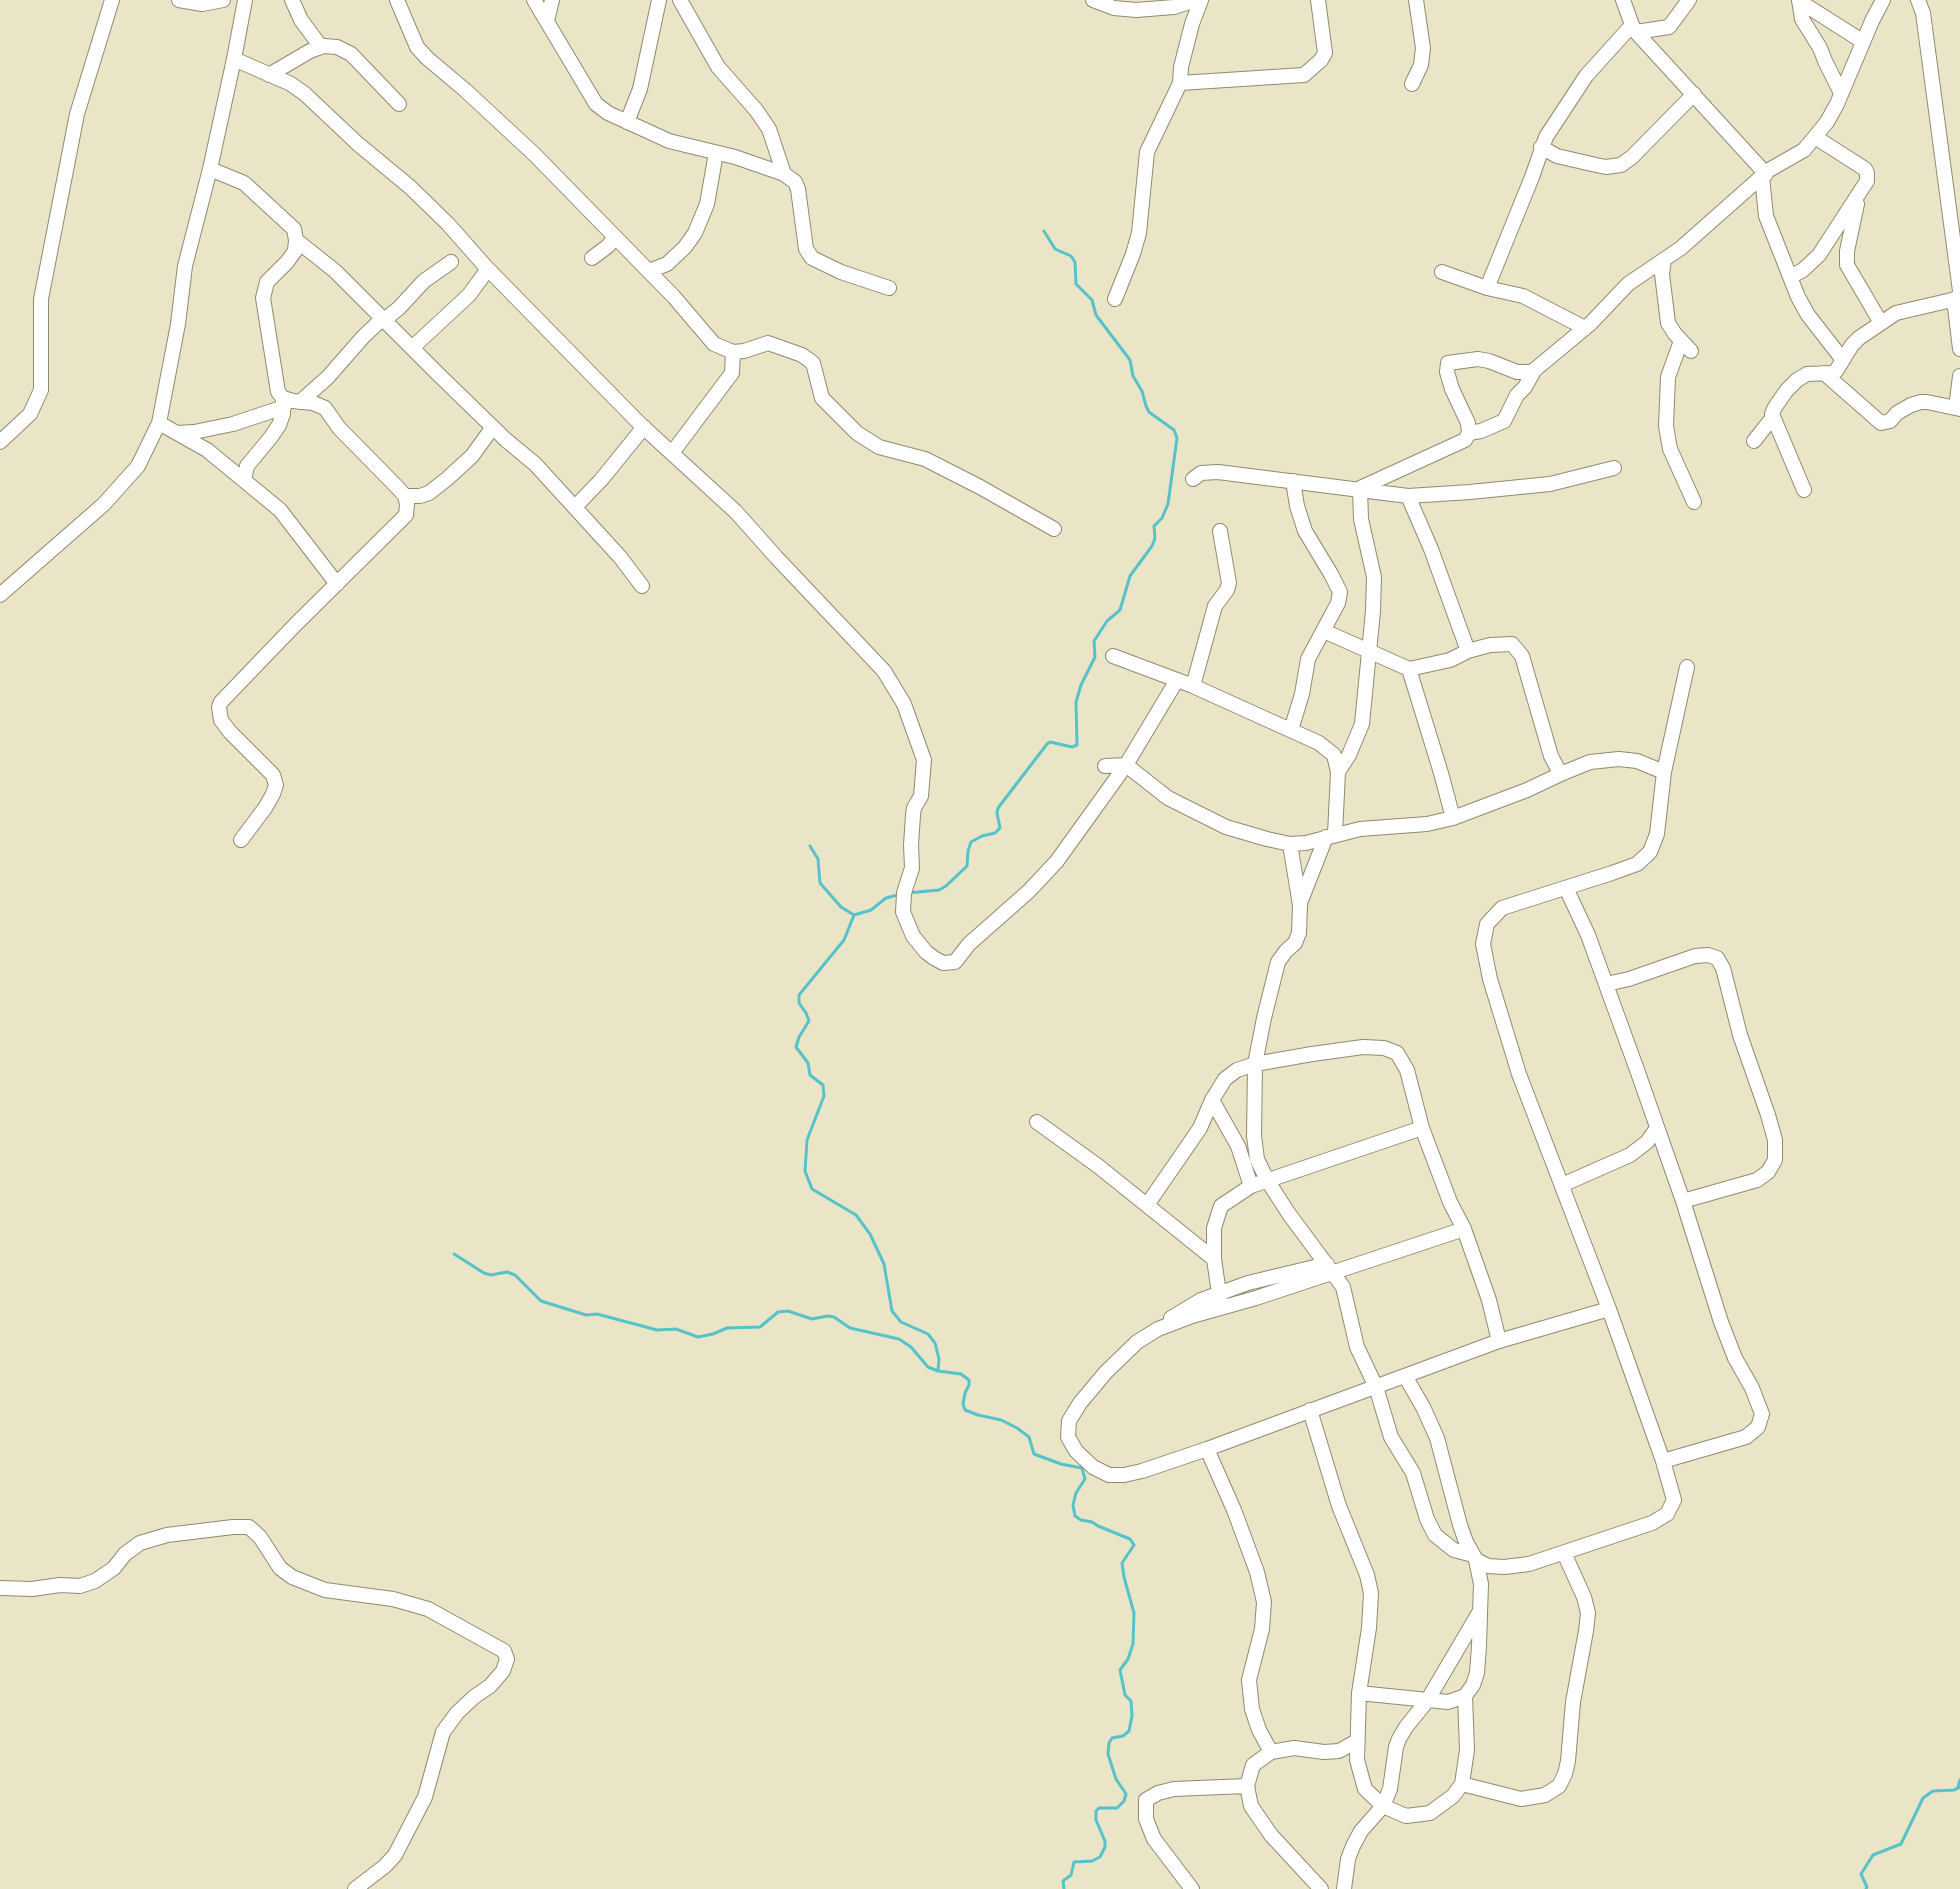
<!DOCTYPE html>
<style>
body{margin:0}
canvas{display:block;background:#ebe5c7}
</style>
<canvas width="1960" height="1889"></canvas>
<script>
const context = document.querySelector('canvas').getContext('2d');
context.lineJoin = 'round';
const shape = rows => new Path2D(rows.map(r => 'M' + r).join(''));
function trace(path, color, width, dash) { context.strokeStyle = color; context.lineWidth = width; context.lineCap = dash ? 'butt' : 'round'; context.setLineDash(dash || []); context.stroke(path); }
trace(shape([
 [810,846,818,859,820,883,841,907,854,915,871,910,886,898,901,894],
 [908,893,939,890,946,886,967,866,968,851,971,842,982,836,995,833,1000,828,997,813,998,808,1047,744,1050,742,1072,747,1077,745,1076,702,1081,685,1095,657,1094,641,1107,621,1120,610,1130,576,1152,546,1155,538,1154,526,1162,518,1168,504,1177,438,1174,430,1149,412,1146,406,1142,391,1133,376,1130,360,1096,315,1092,300,1076,284,1075,262,1071,256,1055,249,1044,231],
 [854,915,844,940,799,995,799,1003,806,1013,809,1021,799,1037,796,1047,808,1063,810,1075,823,1085,824,1096,807,1140,805,1171,812,1189,856,1215,870,1234,884,1264,892,1311,901,1322,928,1334,935,1343,939,1359,938,1371],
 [454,1254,484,1273,491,1275,507,1272,515,1275,541,1301,586,1315,597,1314,657,1330,676,1329,698,1337,713,1334,727,1328,760,1327,778,1312,788,1311,812,1319,827,1316,834,1317,850,1328,899,1339,911,1347,928,1367,938,1371,961,1374,969,1380,969,1385,965,1393,963,1404,965,1410,978,1415,1001,1420,1017,1428,1029,1437,1034,1454,1061,1464,1082,1468,1085,1479,1076,1493,1073,1505,1075,1516,1081,1520,1092,1522,1098,1526,1130,1539,1134,1545,1122,1563,1124,1577,1134,1613,1133,1644,1128,1659,1120,1670,1125,1695,1131,1701,1132,1716,1129,1731,1123,1736,1112,1738,1109,1743,1108,1754,1116,1779,1126,1794,1124,1801,1117,1808,1099,1808,1096,1811,1096,1820,1105,1841,1105,1847,1100,1857,1092,1861,1074,1862,1071,1875,1063,1881,1064,1889],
 [1958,1787,1960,1780],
 [1866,1889,1867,1887,1861,1874,1873,1855,1901,1844,1923,1798,1933,1791,1954,1790,1960,1787]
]), '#55c3c9', 3);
const minor = shape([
 [179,0,202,4,223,0],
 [292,0,301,20,321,47],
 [397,0,417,47,427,58,465,90,534,154,674,297,714,344,733,352,744,351,768,343,802,355,813,363,822,398,857,433,879,447,925,459,980,487,1054,529],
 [534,0,596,104,608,113,669,141,735,157,784,174,795,182,798,189,806,249,812,258,841,272,889,288],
 [680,0,718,67,756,110,769,129,784,174],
 [1093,0,1114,8,1136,10,1174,7,1195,0],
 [1623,0,1632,25,1636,32,1766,174],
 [1799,0,1802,19,1820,48,1825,61,1841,93],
 [1918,0,1923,13,1960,291],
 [1799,1,1862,41],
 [547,21,552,0],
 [1636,32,1669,27,1689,0],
 [234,59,291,84,305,94,358,144,410,187,448,224,486,267,641,425,736,512,776,557,884,671,904,704,924,760,921,796,914,808,913,815,911,845,912,868,904,893,903,912,913,936,926,952,934,958,943,963,955,962,969,944,1029,891,1057,861,1126,765,1177,680],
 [269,75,310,51,324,46,337,47,351,54,399,104],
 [1180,83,1304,75,1321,60,1325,53,1318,0],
 [1412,84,1421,65,1423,48,1416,0],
 [627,122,640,89,659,0],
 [1541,147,1557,156,1596,165,1606,167,1621,165,1632,157,1694,94],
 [210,169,244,183,294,229,296,240,295,251,287,262,267,282,263,298,278,392,283,398,293,401,313,403,325,408,339,428,397,487,405,496,407,504,406,515,295,625,221,702,219,707,221,720,230,732,273,775,276,785,273,794,265,808,241,840],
 [1762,177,1766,216,1798,297,1808,315,1843,360],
 [1857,204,1847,251,1847,265,1881,323],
 [296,240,335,271,439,375,506,440,535,464,620,557,642,586],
 [592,258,608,246,615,237],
 [1664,260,1662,274,1668,323,1675,334,1691,351],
 [649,271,667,264,685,247,695,233,707,204,716,153],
 [1442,272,1487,288,1523,296,1585,328],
 [1790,277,1803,270,1819,255,1867,181,1867,173,1865,169,1815,137],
 [1487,288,1532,177,1546,137,1586,76,1632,25],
 [1115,299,1133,254,1139,233,1147,152,1180,83,1181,67,1192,24,1201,0],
 [1954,299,1960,349],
 [384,320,399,308,424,281,451,262],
 [1681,341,1668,377,1666,426,1670,449,1694,502],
 [412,348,469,295,488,269],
 [1824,373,1881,423,1890,421,1897,413,1911,405,1921,402,1927,402,1960,409],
 [300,402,328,377,363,337,383,318],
 [1956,408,1960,376],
 [159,423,207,450,280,510,337,584],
 [177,433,194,432,233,424,284,407],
 [1469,433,1481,431,1504,421,1517,395,1525,387,1535,369],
 [1754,441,1773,417],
 [0,442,30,414,41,390,41,299,77,114,112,0],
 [672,453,732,373,733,352],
 [1193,479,1201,473,1218,472,1408,496,1470,492,1550,484,1614,468],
 [244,480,247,466,271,437,279,425,283,414,283,401],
 [1804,490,1772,414,1775,407,1787,390,1797,380,1807,374,1832,373,1836,371,1852,345,1859,338,1896,313,1960,298],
 [405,496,420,496,429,493,448,478,472,456,493,427],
 [1408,496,1431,549,1468,651],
 [575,507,601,480,644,427],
 [0,595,104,504,138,466,159,423,178,324,185,266,210,169,234,59,245,0],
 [1324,631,1409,669,1450,660,1468,651,1490,645,1512,644,1522,656,1551,756,1559,771,1563,773,1590,762,1619,759,1637,761,1664,772],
 [1113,656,1193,686,1319,743,1334,755,1338,772,1335,834],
 [1409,669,1441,773,1453,818],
 [1193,686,1215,606,1227,590,1229,583,1220,531],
 [1291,730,1302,694,1308,659,1338,603,1340,592,1331,574,1305,531,1297,506,1293,481],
 [1105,766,1126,765,1168,798,1226,827,1267,839,1290,844,1306,843,1360,829,1427,824,1453,818,1527,790,1563,773],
 [1338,772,1349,755,1362,724,1373,611,1374,577,1361,519,1360,488,1465,440,1469,433,1468,423,1452,389,1447,372,1448,363,1478,359,1489,361,1517,372,1532,372,1591,323,1628,284,1681,248,1769,170,1804,150,1827,122,1837,104,1872,21,1883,0],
 [1290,844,1300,905,1299,933,1295,943,1286,951,1278,962,1264,1018,1255,1064,1254,1136,1257,1159,1267,1180,1289,1214,1343,1287,1357,1347,1376,1387,1391,1437,1413,1473,1427,1519,1435,1535,1454,1550,1473,1555],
 [1566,888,1588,935,1636,1067,1683,1201,1721,1322,1735,1358,1752,1388,1762,1414,1758,1427,1746,1437,1663,1461],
 [1300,903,1326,837],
 [1606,984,1629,979,1695,956,1708,955,1717,958,1723,968,1740,1035,1768,1115,1775,1140,1775,1160,1768,1172,1757,1180,1683,1201],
 [1212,1100,1238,1146,1251,1186],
 [1037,1122,1098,1166,1214,1259],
 [1562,1185,1630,1155,1647,1142,1657,1128],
 [1147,1205,1200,1128,1212,1100,1225,1079,1237,1070,1255,1064,1312,1054,1363,1047,1384,1048,1397,1053,1407,1070,1422,1128,1450,1202,1464,1229,1489,1300,1499,1341],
 [1464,1229,1256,1298,1192,1316,1158,1329,1137,1342,1106,1372,1080,1403,1069,1421,1068,1437,1076,1451,1093,1467,1109,1475,1124,1475,1142,1471,1207,1449,1499,1341,1609,1309],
 [1221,1307,1214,1259,1214,1228,1221,1206,1251,1186,1422,1128],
 [1171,1318,1201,1300,1248,1283,1327,1264],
 [1405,1376,1423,1407,1437,1438,1460,1525,1466,1542,1476,1560,1488,1566,1504,1567,1529,1564,1652,1523,1667,1514,1674,1500,1663,1461,1609,1309,1519,1074,1490,979,1483,944,1487,924,1502,908,1612,873,1637,864,1650,852,1657,834,1664,772,1687,667],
 [1310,1410,1339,1506,1367,1575,1371,1593,1369,1628,1359,1693,1357,1760,1365,1789,1383,1806,1406,1816,1430,1813,1453,1796,1462,1784,1467,1750,1465,1696],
 [1207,1449,1234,1510,1257,1572,1264,1602,1262,1629,1249,1680,1252,1709,1259,1730,1271,1752],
 [0,1588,32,1589,60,1585,80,1586,95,1581,114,1568,125,1554,140,1543,167,1535,233,1527,249,1527,260,1537,280,1568,292,1577,325,1590,393,1599,428,1609,504,1651,507,1659,503,1671,490,1686,474,1697,457,1713,443,1732,425,1797,395,1855,385,1866,355,1889],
 [1359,1693,1448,1702,1465,1696,1473,1685,1477,1673,1479,1646,1481,1584,1476,1560],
 [1462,1784,1521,1799,1545,1795,1559,1786,1565,1774,1568,1761,1573,1702,1586,1631,1588,1613,1584,1597,1564,1553],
 [1192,1889,1154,1839,1146,1819,1146,1800,1158,1793,1174,1789,1247,1786],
 [1321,1889,1271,1835,1251,1806,1247,1786,1253,1765,1271,1752,1294,1748,1324,1752,1339,1751,1357,1741],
 [1344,1889,1348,1859,1353,1846,1361,1831,1383,1806,1390,1789,1396,1747,1399,1739,1406,1727,1427,1701,1480,1611]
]);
trace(minor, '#938872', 16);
trace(minor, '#fff', 14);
</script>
